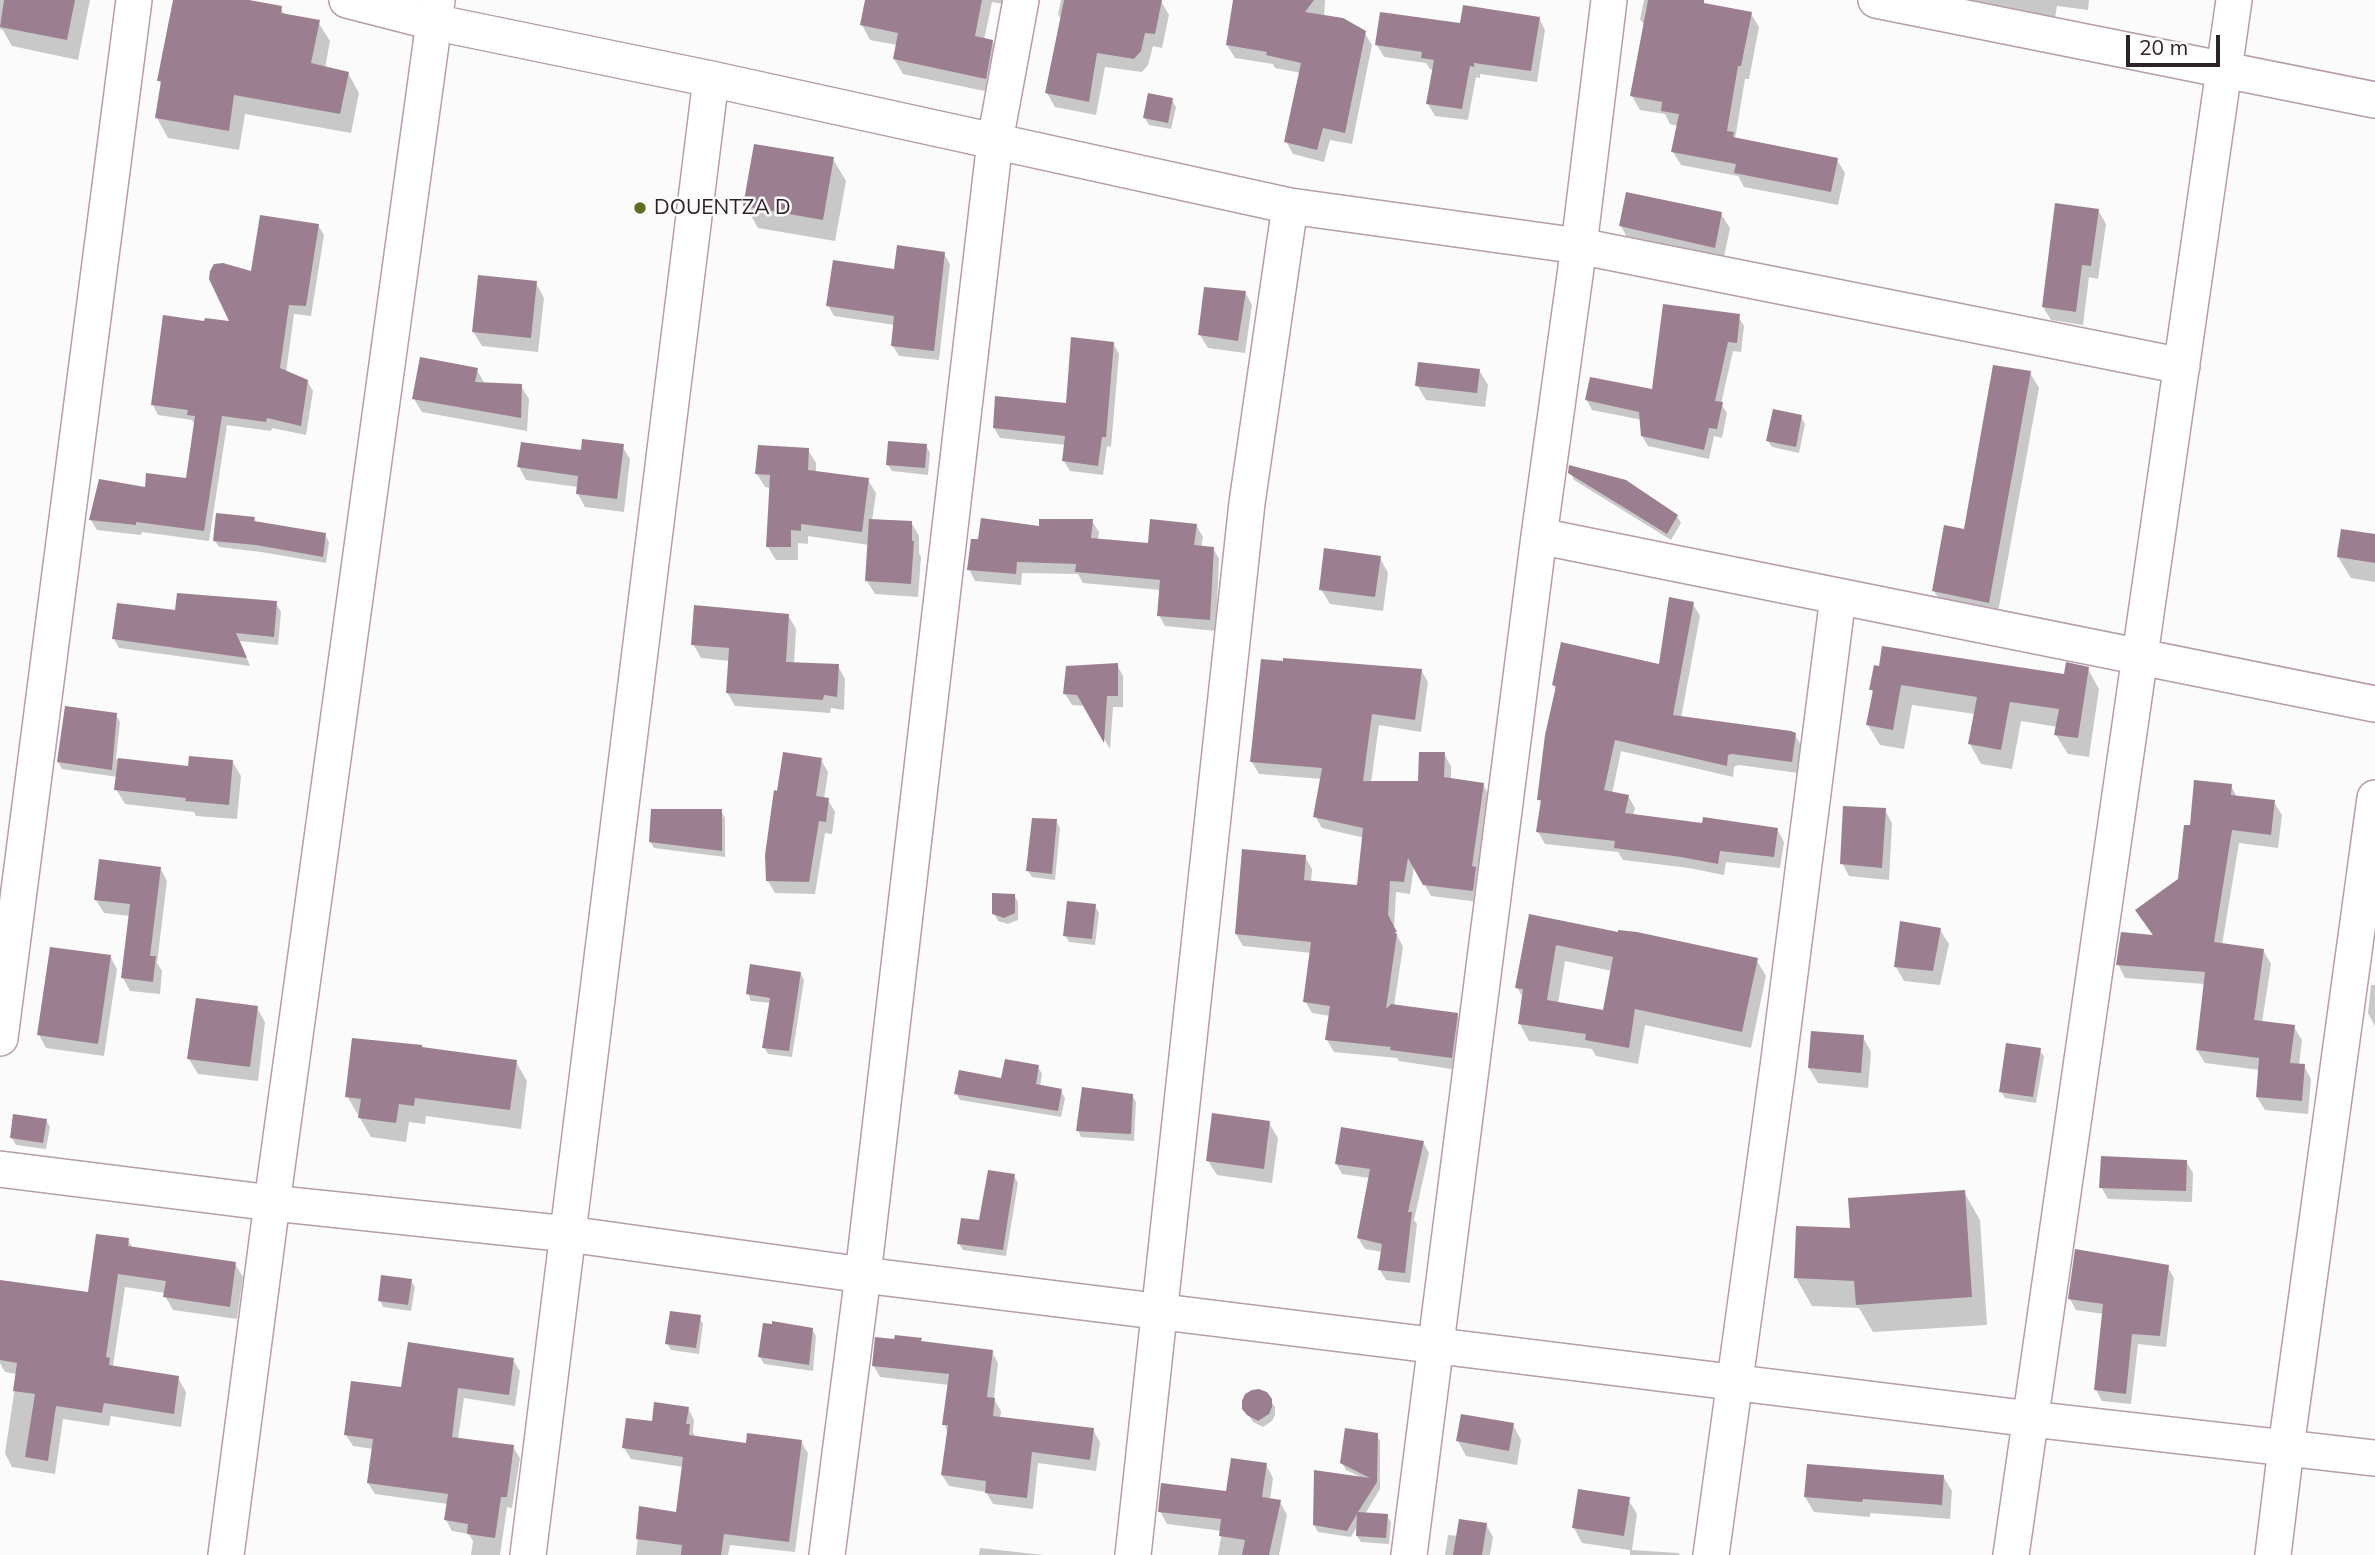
<!DOCTYPE html>
<style>
body{margin:0}
#map{position:relative;width:2375px;height:1555px;overflow:hidden;background:#fbfbfb;font-family:Mulish,sans-serif}
canvas{display:block}
.scale{position:absolute;left:2126px;top:35px;width:94px;height:32px;box-sizing:border-box;border:4px solid #2d2229;border-top:0;padding-left:9px;font-size:21px;line-height:24px;white-space:nowrap;color:#2d2229;-webkit-text-stroke:5px #fbfbfb;paint-order:stroke}
</style>
<div id="map">
<canvas width="2375" height="1555"></canvas>
<div class="scale">20 m</div>
</div>
<script>
const context = document.querySelector('canvas').getContext('2d');
context.lineJoin = 'round';
function paint(path, color) { context.fillStyle = color; context.fill(path, 'evenodd'); }
const shape = rows => new Path2D(rows.map(r => 'M' + r).join(''));
function trace(path, color, width, dash) { context.strokeStyle = color; context.lineWidth = width; context.lineCap = dash ? 'butt' : 'round'; context.setLineDash(dash || []); context.stroke(path); }
function label(font, color, halo, rows, align = 'center') {
  context.font = font + ' Mulish,sans-serif'; context.lineWidth = 5; context.setLineDash([]); context.textBaseline = 'middle'; context.strokeStyle = halo; context.fillStyle = color; for (const [text, x, y, turn = 0] of rows) {
    context.save(); context.translate(x, y); context.rotate((+turn || 0) * Math.PI / 180); context.textAlign = isNaN(turn) ? turn : align; if (halo) context.strokeText(text, 0, 0); context.fillText(text, 0, 0); context.restore();
  }
}
paint(shape([
 [0,0,90,0,78,60,12,46,3,30,0,29],
 [175,0,239,0,281,8,285,16,318,22,330,41,325,68,348,73,359,93,351,133,245,114,239,150,168,138,157,118,162,86,159,80],
 [867,0,1008,0,1008,5,992,2,984,40,992,41,1001,56,994,93,903,74,894,59,897,45,870,40,862,25],
 [1061,0,1154,0,1161,1,1169,15,1162,48,1153,46,1148,65,1142,72,1105,67,1096,115,1055,107,1047,93,1062,20,1058,14],
 [1235,0,1325,0,1324,17,1364,32,1372,45,1352,144,1330,140,1324,162,1293,154,1286,141,1301,73,1275,68,1273,64,1235,58,1227,45],
 [1644,0,1686,0,1751,14,1759,27,1749,79,1745,79,1735,139,1837,160,1845,173,1838,205,1744,187,1738,176,1681,165,1673,152,1678,126,1670,124,1665,114,1640,110,1632,96,1645,26,1640,19],
 [1973,0,2089,0,2088,10,2057,6,2054,24,1979,10],
 [1539,18,1545,30,1537,82,1480,74,1480,78,1476,77,1468,120,1435,116,1428,104,1434,70,1430,69,1426,63,1384,57,1377,45,1462,25],
 [1172,100,1176,107,1171,129,1149,125,1145,118],
 [833,159,846,181,835,241,758,228,745,205],
 [2098,210,2106,224,2098,279,2089,277,2083,325,2051,320,2043,307],
 [1721,214,1730,228,1723,262,1629,241,1621,226],
 [318,225,324,235,311,316,294,314,286,373,307,381,313,391,306,435,272,428,271,431,227,425,209,541,142,532,141,535,97,530,91,520,146,489,188,480,195,425,192,420,158,415,153,405,232,324,253,273],
 [944,254,950,264,939,360,899,356,893,346,895,325,834,316,828,305,895,271],
 [536,283,544,298,538,352,482,346,473,331],
 [1245,292,1252,305,1245,353,1208,348,1200,335],
 [1738,316,1744,326,1741,352,1733,351,1721,404,1727,413,1722,438,1714,436,1709,459,1648,446,1642,436,1642,420,1592,410,1587,400,1653,391],
 [1113,343,1119,354,1111,447,1107,446,1103,475,1070,471,1064,461,1066,445,1000,438,994,428,1067,405],
 [477,370,485,384,521,386,529,399,527,431,422,412,414,399],
 [1479,370,1488,385,1485,407,1426,400,1417,385],
 [2030,373,2039,388,1997,618,1943,606,1934,591,1966,531],
 [1801,417,1805,424,1799,453,1772,447,1768,441],
 [622,446,630,459,624,512,585,507,578,494,578,487,526,480,519,467,583,452],
 [926,446,930,453,928,475,892,471,888,465],
 [808,450,816,463,816,473,868,480,876,493,872,521,911,522,919,536,919,553,921,557,918,597,875,594,867,581,869,545,808,536,808,544,798,543,798,560,776,560,768,547,771,488,765,487,757,474],
 [1570,472,1677,516,1681,523,1671,540,1574,480],
 [254,518,257,523,325,535,329,542,326,563,261,552,219,547,215,541],
 [1092,521,1099,532,1098,540,1149,545,1196,525,1203,537,1201,547,1213,548,1219,559,1216,631,1165,626,1159,615,1161,590,1083,583,1078,574,1022,573,1021,585,975,581,969,569,1041,528],
 [2341,531,2375,536,2375,582,2351,578,2338,557,2337,550],
 [1380,558,1388,573,1383,611,1330,604,1321,589],
 [276,603,281,612,278,645,240,641,250,666,119,648,114,639],
 [1693,604,1700,616,1681,718,1795,735,1802,747,1798,773,1739,765,1734,767,1733,777,1621,751,1612,794,1628,796,1635,808,1633,816,1704,825,1777,829,1784,842,1780,868,1726,862,1724,875,1689,868,1623,860,1618,852,1545,844,1538,832,1542,805,1539,799,1557,691,1553,685,1661,666],
 [788,615,796,629,794,664,838,666,845,679,844,710,831,708,830,713,735,706,727,692,730,661,701,658,693,644],
 [1117,665,1123,676,1123,707,1113,707,1110,749,1085,706,1072,705,1065,694],
 [1875,667,2066,676,2088,669,2099,689,2089,757,2068,754,2056,735,2058,727,2021,721,2012,769,1981,764,1970,744,1975,714,1912,705,1904,749,1880,745,1868,725,1874,694,1871,689],
 [1421,670,1428,682,1421,732,1379,725,1371,783,1420,783,1444,754,1451,766,1451,780,1483,784,1489,796,1479,902,1431,896,1414,866,1410,894,1396,892,1394,929,1403,947,1394,1006,1457,1015,1464,1027,1458,1070,1399,1061,1397,1058,1334,1052,1327,1040,1330,1016,1312,1013,1305,1001,1312,953,1243,946,1236,934,1305,857,1312,869,1311,882,1359,887,1365,838,1322,828,1315,816,1322,779,1259,774,1252,762],
 [116,715,120,722,116,759,190,768,232,761,241,776,237,819,196,816,194,812,125,804,116,789,118,777,62,769,58,762],
 [821,760,828,772,824,799,828,800,835,812,832,834,825,833,815,894,775,893,768,881],
 [2231,786,2237,797,2274,802,2282,815,2278,848,2239,843,2222,945,2263,950,2271,964,2262,1023,2294,1027,2302,1040,2299,1066,2304,1066,2311,1079,2308,1114,2265,1110,2257,1097,2260,1070,2205,1063,2197,1050,2205,984,2125,978,2118,964,2154,937,2137,911,2180,880,2191,827],
 [1885,810,1892,823,1889,880,1849,876,1842,863],
 [721,811,725,818,725,857,654,848,650,841],
 [1056,821,1060,828,1055,880,1032,877,1028,871],
 [160,868,167,881,157,963,162,971,160,994,130,991,123,978,130,916,104,913,96,900],
 [1014,895,1018,902,1018,920,1008,924,998,921,994,913],
 [1095,906,1099,913,1095,945,1069,942,1065,935],
 [1530,916,1756,959,1766,976,1751,1048,1645,1025,1638,1064,1596,1056,1592,1049,1529,1041,1520,1024,1523,998,1517,987],
 [1565,961,1612,971,1605,1012,1558,1004],
 [1940,930,1949,944,1940,985,1904,981,1896,967],
 [110,956,117,969,104,1056,46,1048,39,1035],
 [800,973,804,980,792,1057,768,1054,764,1047,771,1003,751,1001,748,994],
 [2371,985,2375,985,2375,1026,2368,1013],
 [257,1008,265,1022,258,1081,198,1074,189,1059],
 [1863,1037,1871,1052,1868,1088,1818,1083,1809,1068],
 [422,1049,516,1062,527,1081,521,1129,426,1116,425,1124,409,1122,406,1142,371,1137,347,1096],
 [2040,1050,2044,1057,2036,1103,2005,1098,2001,1091],
 [1038,1067,1042,1074,1040,1087,1061,1091,1065,1098,1061,1117,960,1100,956,1093],
 [1132,1095,1136,1102,1134,1141,1081,1137,1078,1130],
 [46,1120,50,1127,46,1149,16,1145,12,1138],
 [1269,1123,1278,1138,1272,1183,1217,1175,1208,1161],
 [1423,1142,1429,1153,1414,1220,1417,1224,1410,1283,1386,1280,1380,1270,1383,1252,1365,1249,1358,1238,1370,1178,1342,1174,1336,1163],
 [2186,1161,2193,1173,2192,1202,2108,1199,2101,1187],
 [1014,1176,1018,1183,1006,1256,963,1250,959,1244,981,1222],
 [1964,1192,1980,1220,1987,1325,1873,1332,1859,1308,1812,1306,1796,1278],
 [128,1240,133,1249,235,1264,243,1277,237,1319,173,1310,165,1296,166,1293,125,1287,113,1366,178,1378,186,1392,181,1427,111,1416,109,1426,63,1419,55,1474,12,1467,5,1453,17,1374,5,1372,0,1363,0,1292,90,1294],
 [2167,1266,2174,1278,2166,1347,2138,1344,2131,1404,2102,1401,2096,1390,2104,1314,2076,1310,2070,1299],
 [411,1281,415,1287,411,1311,383,1307,380,1300],
 [699,1317,703,1324,699,1354,671,1350,667,1343],
 [812,1329,816,1336,813,1371,764,1364,760,1357],
 [920,1339,923,1343,992,1352,998,1363,994,1399,1001,1411,1000,1419,1093,1430,1100,1442,1096,1471,1038,1463,1033,1509,993,1504,986,1492,949,1486,942,1475,948,1433,944,1424,949,1385,880,1377,873,1365,896,1341],
 [513,1360,520,1371,515,1406,464,1398,458,1439,513,1447,520,1458,512,1508,507,1507,500,1555,471,1555,473,1541,469,1534,452,1531,446,1520,448,1504,375,1494,368,1483,373,1449,353,1446,346,1435,402,1389],
 [1270,1400,1275,1407,1275,1415,1272,1421,1263,1427,1253,1422,1244,1408],
 [688,1408,694,1420,693,1432,695,1437,748,1445,801,1442,808,1453,795,1552,730,1545,728,1555,636,1555,641,1508,677,1514,684,1467,631,1459,624,1448,653,1423],
 [1513,1425,1521,1440,1517,1465,1466,1456,1458,1441],
 [1376,1434,1380,1441,1380,1489,1365,1514,1387,1516,1391,1522,1389,1544,1361,1542,1357,1536,1358,1525,1351,1537,1318,1532,1314,1525,1363,1478,1346,1470,1342,1463],
 [1266,1465,1273,1478,1270,1500,1280,1502,1287,1515,1279,1555,1218,1555,1222,1531,1167,1524,1160,1511,1227,1492],
 [1943,1476,1952,1491,1950,1519,1870,1513,1870,1517,1814,1512,1805,1497],
 [1628,1499,1637,1514,1632,1550,1678,1553,1680,1555,1630,1555,1630,1550,1582,1543,1574,1528],
 [1486,1524,1493,1537,1490,1555,1445,1555,1448,1535,1458,1536],
 [980,1548,1044,1555,979,1555]
]), '#0003');
paint(shape([
 [4,0,75,0,67,40,0,27],
 [173,0,249,0,282,6,281,13,320,20,311,63,349,72,340,114,234,95,229,131,155,118,161,81,157,81],
 [865,0,982,0,975,36,993,40,986,79,893,59,898,33,860,25],
 [1064,0,1162,0,1155,34,1145,33,1141,51,1134,59,1097,53,1089,102,1045,93],
 [1233,0,1314,0,1305,12,1343,18,1366,31,1345,133,1323,128,1317,150,1284,142,1301,63,1266,55,1267,52,1226,45],
 [1648,0,1704,0,1704,3,1752,12,1741,66,1738,66,1727,131,1734,132,1733,137,1838,158,1831,192,1734,173,1736,164,1671,152,1679,114,1661,111,1662,102,1630,96],
 [1463,5,1540,17,1531,71,1474,63,1474,67,1470,66,1462,109,1426,104,1434,60,1421,58,1422,52,1375,45,1380,12,1460,23],
 [1148,93,1173,98,1168,123,1143,118],
 [754,144,834,157,823,220,743,206],
 [1626,192,1722,212,1715,248,1619,226],
 [2055,203,2099,209,2091,266,2082,265,2076,312,2042,307],
 [260,215,319,224,306,306,289,305,280,368,308,380,301,426,267,418,266,422,222,416,204,531,136,522,136,525,89,520,99,479,145,487,146,473,186,478,195,416,187,415,188,410,151,405,163,315,204,321,205,318,229,321,209,279,210,271,214,264,223,263,251,271],
 [897,245,945,252,934,351,891,346,894,316,826,306,833,260,894,269],
 [478,275,537,281,531,338,472,332],
 [1204,287,1246,291,1238,341,1198,335],
 [1663,304,1740,314,1737,343,1728,342,1715,401,1723,402,1717,429,1709,428,1704,450,1641,436,1639,412,1585,400,1590,377,1652,389],
 [1071,337,1114,342,1106,437,1102,437,1098,466,1062,461,1065,436,993,428,995,396,1066,403],
 [420,357,478,368,475,382,522,384,521,418,412,399],
 [1418,362,1480,369,1477,393,1415,386],
 [1993,365,2031,371,1989,603,1932,591,1944,525,1964,529],
 [1773,409,1802,415,1796,447,1766,441],
 [582,439,624,444,617,499,576,494,578,476,517,467,521,442,581,450],
 [888,441,927,444,925,468,886,465],
 [758,445,809,448,808,470,869,478,862,532,801,524,801,531,791,530,791,547,766,547,770,475,755,474],
 [1569,465,1626,480,1678,515,1667,534,1568,473],
 [216,513,255,517,254,521,326,533,323,557,256,545,213,541],
 [981,518,1039,526,1039,519,1093,519,1091,538,1148,543,1150,519,1197,524,1194,545,1214,547,1210,620,1157,616,1160,580,1075,572,1076,564,1017,562,1016,574,967,570,971,539,978,539],
 [869,519,912,521,912,541,914,541,911,584,865,581],
 [2341,529,2375,534,2375,563,2337,557],
 [1324,548,1381,556,1375,597,1319,590],
 [177,593,277,601,274,637,236,633,247,658,112,639,117,603,175,610],
 [1669,597,1694,602,1673,715,1791,731,1796,733,1792,762,1732,754,1728,755,1727,766,1615,740,1604,790,1629,795,1625,813,1702,823,1703,817,1778,828,1774,857,1720,851,1718,864,1681,857,1614,848,1615,841,1536,832,1541,800,1537,800,1545,735,1556,686,1552,685,1561,642,1659,664],
 [694,605,789,614,786,662,839,664,837,697,824,695,823,700,726,693,729,648,691,645],
 [1882,646,2064,674,2066,662,2089,667,2078,738,2054,735,2059,709,2010,702,2001,750,1968,744,1977,697,1901,685,1893,730,1866,725,1873,690,1869,690,1874,665,1879,666],
 [1283,658,1422,669,1415,720,1372,714,1363,781,1418,781,1419,752,1445,752,1444,777,1484,783,1472,866,1476,867,1473,891,1423,885,1408,858,1404,882,1390,881,1388,915,1397,932,1394,932,1397,934,1386,1009,1391,1004,1458,1013,1452,1058,1390,1050,1391,1047,1325,1040,1330,1006,1303,1002,1311,942,1235,934,1242,849,1306,855,1304,880,1357,885,1363,828,1313,817,1322,768,1250,762,1261,659,1283,661],
 [1118,663,1118,696,1107,696,1104,743,1077,695,1063,694,1066,666],
 [65,706,117,713,112,770,57,762],
 [783,752,822,758,816,796,829,798,826,822,819,821,809,882,766,881,765,855,774,790,777,791],
 [189,756,233,760,229,805,185,801,186,798,114,790,118,758,188,766],
 [2194,780,2232,784,2231,795,2275,800,2271,835,2232,830,2214,942,2264,949,2254,1020,2295,1025,2290,1063,2305,1064,2302,1101,2256,1097,2259,1058,2196,1050,2205,972,2116,965,2121,932,2153,935,2135,910,2178,879,2184,825,2190,825],
 [1843,806,1886,808,1882,868,1840,864],
 [651,809,722,809,722,851,649,842],
 [1032,818,1057,819,1052,874,1026,871],
 [99,859,161,867,150,956,156,956,153,982,121,978,130,904,94,900],
 [992,893,1015,894,1015,913,1004,918,992,914],
 [1067,901,1096,904,1092,939,1063,936],
 [1529,914,1618,932,1618,930,1637,932,1758,958,1742,1032,1635,1009,1629,1048,1585,1040,1586,1034,1518,1024,1523,989,1515,988],
 [1556,945,1613,957,1603,1010,1547,1000],
 [1900,921,1941,928,1933,971,1894,967],
 [50,947,111,955,98,1044,37,1035],
 [750,964,801,972,789,1051,762,1048,770,998,746,994],
 [196,998,258,1006,250,1067,187,1059],
 [1811,1031,1864,1035,1861,1073,1808,1068],
 [352,1038,422,1045,422,1047,517,1060,510,1110,415,1098,414,1106,399,1104,396,1123,358,1118,361,1099,345,1097],
 [2006,1043,2041,1048,2033,1097,1999,1092],
 [1005,1059,1039,1065,1036,1084,1062,1089,1058,1111,954,1094,959,1070,1001,1078],
 [1082,1087,1133,1094,1131,1134,1076,1131],
 [1212,1113,1270,1121,1264,1169,1206,1161],
 [13,1114,47,1119,43,1143,10,1138],
 [1341,1127,1424,1141,1408,1212,1412,1212,1405,1273,1378,1270,1382,1244,1357,1238,1370,1169,1335,1164],
 [2101,1156,2187,1160,2186,1191,2099,1188],
 [988,1170,1015,1174,1003,1250,957,1244,961,1218,979,1220],
 [1965,1190,1972,1297,1856,1305,1854,1281,1794,1278,1796,1226,1850,1228,1848,1198],
 [96,1234,129,1238,128,1246,236,1262,230,1307,163,1297,166,1281,118,1274,106,1357,110,1358,109,1365,179,1376,174,1414,104,1403,102,1413,56,1406,48,1461,25,1457,35,1394,13,1391,17,1363,0,1360,0,1280,88,1292],
 [2075,1249,2169,1265,2160,1336,2132,1334,2126,1394,2094,1390,2103,1304,2068,1299],
 [381,1275,412,1279,408,1305,378,1301],
 [670,1311,701,1315,696,1348,665,1344],
 [772,1321,813,1328,809,1365,758,1357,763,1323,772,1324],
 [895,1335,922,1338,921,1341,993,1350,987,1397,995,1398,993,1416,1094,1428,1090,1460,1032,1452,1027,1498,985,1493,986,1481,941,1475,948,1425,942,1425,949,1374,872,1366,875,1337,894,1339],
 [408,1342,514,1358,509,1395,458,1388,452,1437,514,1445,507,1497,501,1497,495,1538,467,1534,468,1524,444,1520,448,1494,367,1483,373,1439,344,1435,351,1381,401,1387],
 [1259,1389,1267,1392,1272,1399,1272,1407,1269,1414,1258,1421,1247,1415,1242,1409,1242,1401,1245,1394,1252,1390],
 [654,1402,689,1407,686,1424,690,1424,689,1435,746,1443,747,1433,802,1440,789,1542,724,1534,721,1555,681,1555,682,1545,636,1539,639,1506,676,1512,683,1457,622,1448,626,1418,652,1421],
 [1461,1414,1514,1423,1509,1451,1456,1441],
 [1345,1428,1378,1433,1377,1482,1358,1512,1388,1514,1386,1538,1356,1536,1357,1514,1347,1531,1313,1525,1314,1470,1370,1478,1340,1463],
 [1231,1458,1267,1463,1262,1497,1281,1500,1269,1555,1242,1555,1245,1540,1219,1536,1221,1519,1158,1512,1161,1483,1226,1491],
 [1807,1464,1944,1475,1942,1505,1863,1499,1862,1502,1804,1497],
 [1578,1489,1630,1497,1624,1536,1572,1528],
 [1459,1519,1487,1523,1482,1555,1453,1555]
]), '#9b7f90');
const street = shape([
 [347,0,433,22,711,79,1290,206,1579,246,2182,366],
 [1876,0,2375,100],
 [1539,536,2375,704],
 [0,1038,134,0],
 [0,1169,272,1203,568,1234,863,1275,2031,1419,2375,1458],
 [226,1555,272,1203,437,0],
 [528,1555,711,79],
 [827,1555,863,1275,995,141,1021,0],
 [1133,1555,1247,503,1290,206],
 [1409,1555,1539,536,1579,246,1609,0],
 [1711,1555,1778,1067,1838,597],
 [2011,1555,2234,0],
 [2273,1555,2286,1448,2375,798]
]);
trace(street, '#b89bad', 38);
trace(street, '#fff', 35);
for (const [x, y, r, color] of [
 [640,208,7,"#5a701f"]
]) { const dot = new Path2D(); dot.arc(x, y, r, 0, 2 * Math.PI); context.fillStyle = color; context.fill(dot); trace(dot, '#fbfbfb', 2.5); }
label('21px', '#2d2229', '#fbfbfb', [
 ["DOUENTZA D",654,208]
], 'left');
</script>
